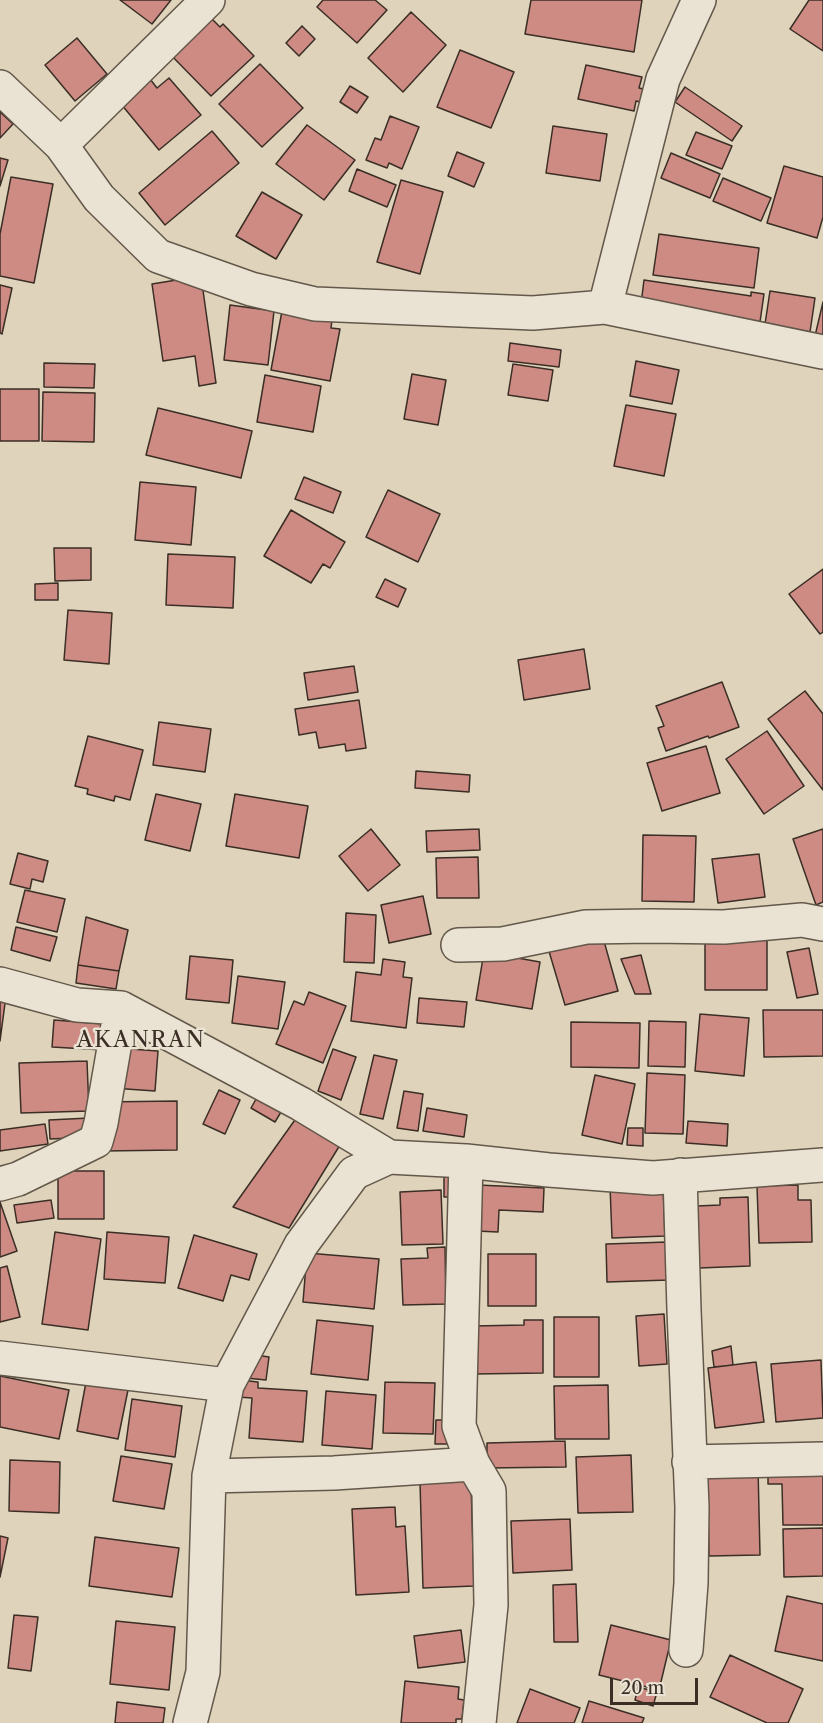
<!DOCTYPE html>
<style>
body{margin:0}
#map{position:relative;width:823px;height:1723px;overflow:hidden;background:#dfd4bb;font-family:"Libre Caslon Text",serif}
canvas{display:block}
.scale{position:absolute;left:610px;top:1678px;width:88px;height:27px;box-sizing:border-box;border:3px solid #3a2e25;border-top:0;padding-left:8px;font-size:18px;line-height:21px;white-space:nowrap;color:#3a2e25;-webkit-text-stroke:4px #eae3d3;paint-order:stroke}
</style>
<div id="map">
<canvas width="823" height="1723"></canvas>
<div class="scale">20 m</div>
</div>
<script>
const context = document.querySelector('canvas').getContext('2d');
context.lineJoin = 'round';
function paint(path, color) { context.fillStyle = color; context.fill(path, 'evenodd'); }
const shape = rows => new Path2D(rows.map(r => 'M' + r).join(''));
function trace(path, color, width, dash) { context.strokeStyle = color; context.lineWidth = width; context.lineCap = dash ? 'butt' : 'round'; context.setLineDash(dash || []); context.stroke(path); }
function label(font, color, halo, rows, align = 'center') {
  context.font = font + ' "Libre Caslon Text",serif'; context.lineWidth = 5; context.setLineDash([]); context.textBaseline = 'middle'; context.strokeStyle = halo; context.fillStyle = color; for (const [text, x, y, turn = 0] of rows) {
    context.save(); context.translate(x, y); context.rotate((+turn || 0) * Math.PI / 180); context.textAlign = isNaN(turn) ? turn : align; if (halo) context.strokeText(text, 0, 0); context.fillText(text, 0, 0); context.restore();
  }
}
const building = shape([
 [120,0,171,0,152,24,120,0],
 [323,0,375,0,387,10,357,43,317,7,323,0],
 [531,0,642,0,634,52,525,34,531,0],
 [809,0,823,0,823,51,790,29,809,0],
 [205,12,220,27,223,24,254,56,211,96,166,50,205,12],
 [411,12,446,45,403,92,368,58,411,12],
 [302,26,315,39,299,56,286,43,302,26],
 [77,38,107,74,75,101,45,65,77,38],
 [460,50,514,72,491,128,437,107,460,50],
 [260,64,303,108,262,147,219,104,260,64],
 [586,65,642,77,639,88,648,90,645,103,636,101,634,111,578,99,586,65],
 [169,78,201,115,159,150,121,104,150,79,157,88,169,78],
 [350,86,368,97,357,113,340,102,350,86],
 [685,87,742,126,732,141,675,102,685,87],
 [0,112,13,124,0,138,0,112],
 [390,116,419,127,402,169,389,163,387,168,366,160,375,138,381,140,390,116],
 [307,125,355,160,324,200,276,164,307,125],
 [553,126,607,134,600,181,546,173,553,126],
 [212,131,239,163,165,225,139,193,212,131],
 [696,132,732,146,722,169,686,155,696,132],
 [457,152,484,163,474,187,448,176,457,152],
 [671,153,720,174,710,198,661,178,671,153],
 [0,158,8,160,0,186,0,158],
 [784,166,823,177,823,217,817,238,767,223,784,166],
 [357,169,396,185,387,207,349,191,357,169],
 [11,177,53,184,34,283,0,276,0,234,11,177],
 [723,178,771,198,761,221,713,201,723,178],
 [401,180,443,192,420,274,377,262,401,180],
 [262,192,302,215,276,259,236,236,262,192],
 [659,234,759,248,754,288,653,275,659,234],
 [201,276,216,383,199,386,195,356,163,361,152,284,201,276],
 [644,280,751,296,751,292,764,294,760,322,641,304,644,280],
 [0,285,12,288,2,334,0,333,0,285],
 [770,291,815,298,810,332,765,324,770,291],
 [823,302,823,338,815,336,823,302],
 [230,305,274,311,268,365,224,360,230,305],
 [282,311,332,320,331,328,340,329,330,381,271,370,282,311],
 [510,343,561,350,559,367,508,361,510,343],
 [636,361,679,370,672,404,630,396,636,361],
 [44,363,95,364,94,388,44,387,44,363],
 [513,364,553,370,548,401,508,395,513,364],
 [412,374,446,380,438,425,404,419,412,374],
 [265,375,321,386,313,432,257,422,265,375],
 [0,389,39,389,39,441,0,441,0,389],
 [43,392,95,393,94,442,42,441,43,392],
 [626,405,676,414,664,476,614,466,626,405],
 [158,408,252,431,241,478,146,455,158,408],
 [304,477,341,492,333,513,295,499,304,477],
 [140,482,196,487,191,545,135,540,140,482],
 [388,490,440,514,418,562,366,537,388,490],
 [291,510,345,542,330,568,323,564,311,583,264,556,291,510],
 [54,548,91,548,91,580,55,581,54,548],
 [168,554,235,557,233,608,166,605,168,554],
 [823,569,823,632,820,634,789,594,823,569],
 [385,579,406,589,398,607,376,597,385,579],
 [58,583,58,600,35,600,35,584,58,583],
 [68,610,112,613,109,664,64,660,68,610],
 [584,649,590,689,524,700,518,660,584,649],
 [354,666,358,692,308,700,304,673,354,666],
 [722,682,739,727,709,738,708,736,666,751,658,728,664,726,656,706,722,682],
 [805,691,823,714,823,790,768,719,805,691],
 [359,700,366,748,346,751,345,744,319,748,316,732,299,735,295,709,359,700],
 [159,722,211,729,205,772,153,765,159,722],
 [767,731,804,786,764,814,726,759,767,731],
 [88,736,143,750,130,800,115,796,114,801,87,794,88,789,75,786,88,736],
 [706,746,720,793,662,811,647,763,706,746],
 [416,771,470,775,469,792,415,788,416,771],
 [156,794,201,804,190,851,145,840,156,794],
 [235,794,308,806,299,858,226,846,235,794],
 [371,829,400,865,368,891,339,856,371,829],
 [479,829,480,850,427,852,426,831,479,829],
 [823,829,823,902,816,905,793,839,823,829],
 [643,835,696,836,694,902,642,901,643,835],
 [18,853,48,861,43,882,32,879,30,889,10,884,18,853],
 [759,854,765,897,718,903,712,859,759,854],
 [478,857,479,898,437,898,436,858,478,857],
 [25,890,65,899,57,932,17,922,25,890],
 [423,896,431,934,389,943,381,905,423,896],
 [346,913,376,915,374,963,344,962,346,913],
 [86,917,128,930,119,971,78,965,86,917],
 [16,927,57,937,50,961,11,950,16,927],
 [602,934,618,991,565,1005,548,948,602,934],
 [705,938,767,938,767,990,705,990,705,938],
 [809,948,818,994,797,998,787,952,809,948],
 [484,952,540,962,532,1009,476,1000,484,952],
 [641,955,651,994,635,994,621,959,641,955],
 [190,956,233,960,229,1003,186,999,190,956],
 [383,959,405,962,403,977,412,978,406,1028,351,1021,356,972,381,975,383,959],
 [78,965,119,971,116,989,76,983,78,965],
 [238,976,285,982,278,1029,232,1023,238,976],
 [309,992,346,1006,323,1063,276,1044,294,1001,304,1005,309,992],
 [0,995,6,996,0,1041,0,995],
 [419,998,467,1002,464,1027,417,1023,419,998],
 [763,1010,823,1010,823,1056,764,1057,763,1010],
 [700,1014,749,1018,744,1076,695,1071,700,1014],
 [54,1020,105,1024,103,1050,52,1047,54,1020],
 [649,1021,686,1022,685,1067,648,1066,649,1021],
 [571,1022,640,1023,639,1068,571,1067,571,1022],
 [116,1048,158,1051,155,1091,112,1088,116,1048],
 [333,1049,356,1057,341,1100,318,1091,333,1049],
 [374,1055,397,1060,383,1119,360,1114,374,1055],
 [87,1061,89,1111,21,1113,19,1063,87,1061],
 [647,1073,685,1075,683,1134,645,1133,647,1073],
 [595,1075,635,1084,622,1144,582,1135,595,1075],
 [219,1090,240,1100,225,1134,203,1124,219,1090],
 [404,1091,423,1094,418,1131,397,1128,404,1091],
 [260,1092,284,1107,275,1122,251,1108,260,1092],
 [177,1101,177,1150,103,1151,102,1102,177,1101],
 [427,1108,467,1115,464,1137,423,1131,427,1108],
 [297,1117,340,1145,289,1228,233,1207,297,1117],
 [89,1118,90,1137,50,1139,49,1120,89,1118],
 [688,1121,728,1124,727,1146,686,1143,688,1121],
 [45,1124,48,1144,0,1151,0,1130,45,1124],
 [628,1128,643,1128,643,1146,627,1145,628,1128],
 [444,1169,457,1169,456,1197,444,1197,444,1169],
 [58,1171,104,1171,104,1219,58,1219,58,1171],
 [663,1184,665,1236,612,1238,610,1186,663,1184],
 [478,1185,544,1188,543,1212,499,1210,498,1232,476,1231,478,1185],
 [798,1185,798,1200,811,1200,812,1242,759,1243,757,1186,798,1185],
 [441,1190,443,1244,402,1245,400,1192,441,1190],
 [748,1197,750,1266,699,1268,697,1206,720,1205,720,1198,748,1197],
 [51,1200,54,1218,17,1223,14,1205,51,1200],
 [0,1202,17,1251,0,1257,0,1202],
 [55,1232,101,1239,88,1330,42,1324,55,1232],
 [107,1232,169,1237,165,1283,104,1279,107,1232],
 [194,1235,257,1254,249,1280,231,1275,223,1301,178,1288,194,1235],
 [668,1242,669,1280,607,1282,606,1244,668,1242],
 [445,1247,446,1304,403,1305,401,1259,428,1258,427,1248,445,1247],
 [307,1253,379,1259,374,1309,303,1302,307,1253],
 [488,1254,536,1254,536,1306,488,1306,488,1254],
 [7,1266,20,1317,0,1322,0,1268,7,1266],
 [664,1314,667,1364,639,1366,636,1316,664,1314],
 [554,1317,599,1317,599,1377,554,1377,554,1317],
 [317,1320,373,1326,368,1380,311,1374,317,1320],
 [524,1320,543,1320,543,1373,474,1374,473,1326,524,1325,524,1320],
 [731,1346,733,1365,714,1367,712,1351,731,1346],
 [249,1354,269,1357,266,1380,246,1378,249,1354],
 [821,1360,823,1418,776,1422,771,1364,821,1360],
 [756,1362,764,1422,715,1428,708,1368,756,1362],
 [0,1376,69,1390,59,1439,0,1427,0,1376],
 [240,1380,258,1382,258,1388,307,1391,303,1442,249,1438,252,1398,238,1397,240,1380],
 [86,1382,128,1390,118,1439,77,1431,86,1382],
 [385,1382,435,1383,433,1434,383,1433,385,1382],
 [608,1385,609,1439,555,1439,554,1386,608,1385],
 [326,1391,376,1395,372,1449,322,1445,326,1391],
 [132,1399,182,1406,175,1457,125,1450,132,1399],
 [436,1420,448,1420,448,1444,435,1444,436,1420],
 [565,1441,566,1467,487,1468,487,1443,565,1441],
 [631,1455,633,1512,578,1513,576,1457,631,1455],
 [121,1456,172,1464,164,1509,113,1501,121,1456],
 [10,1460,60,1462,59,1513,9,1511,10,1460],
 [823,1466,823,1525,783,1525,782,1484,768,1484,768,1467,823,1466],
 [758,1467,760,1555,709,1556,707,1469,758,1467],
 [471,1481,474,1586,423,1588,420,1482,471,1481],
 [395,1507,396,1527,405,1526,409,1592,356,1595,352,1509,395,1507],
 [570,1519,572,1570,513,1573,511,1521,570,1519],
 [823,1528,823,1576,784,1577,783,1529,823,1528],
 [0,1536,8,1538,0,1577,0,1536],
 [95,1537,179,1548,172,1597,89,1586,95,1537],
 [576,1584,578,1642,554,1642,553,1585,576,1584],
 [787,1596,823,1604,823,1661,775,1651,787,1596],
 [14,1615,38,1617,31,1671,8,1668,14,1615],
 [116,1621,175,1627,169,1690,110,1684,116,1621],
 [611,1625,671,1640,659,1690,599,1675,611,1625],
 [461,1630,465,1662,418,1668,414,1636,461,1630],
 [730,1655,803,1689,788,1723,767,1723,710,1697,730,1655],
 [405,1681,459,1687,458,1699,464,1700,462,1719,456,1719,456,1723,401,1723,405,1681],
 [638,1687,657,1692,653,1706,635,1700,638,1687],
 [530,1689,580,1708,574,1723,517,1723,530,1689],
 [589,1701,644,1718,642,1723,582,1723,589,1701],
 [117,1702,165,1708,163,1723,115,1723,117,1702]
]);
paint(building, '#ce8b84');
trace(building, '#3a2e25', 1.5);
const minor = shape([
 [0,87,61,145,99,198,158,256,251,289,315,304,533,313,605,307,823,352],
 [61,145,208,0],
 [605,307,663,79,699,0],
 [458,945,503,944,586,927,651,926,724,927,802,920,823,924],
 [0,984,77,1005,121,1008,301,1104,389,1157],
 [466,1161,459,1426,473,1464,489,1491,491,1605,479,1723],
 [680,1175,684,1310,692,1507,691,1583,686,1650],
 [0,1184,18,1179,96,1141,101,1123,121,1008],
 [0,1358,227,1385],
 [689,1462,823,1459],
 [209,1476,334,1473,473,1464],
 [190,1723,203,1672,209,1476,227,1385,301,1245,354,1173,389,1157,466,1161,549,1170,653,1178,823,1165]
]);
trace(minor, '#63584a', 36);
trace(minor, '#eae3d3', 33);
context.letterSpacing = '1.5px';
label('22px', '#3a2e25', '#eae3d3', [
 ["AKANRAN",141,1041]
]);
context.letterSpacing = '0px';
</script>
